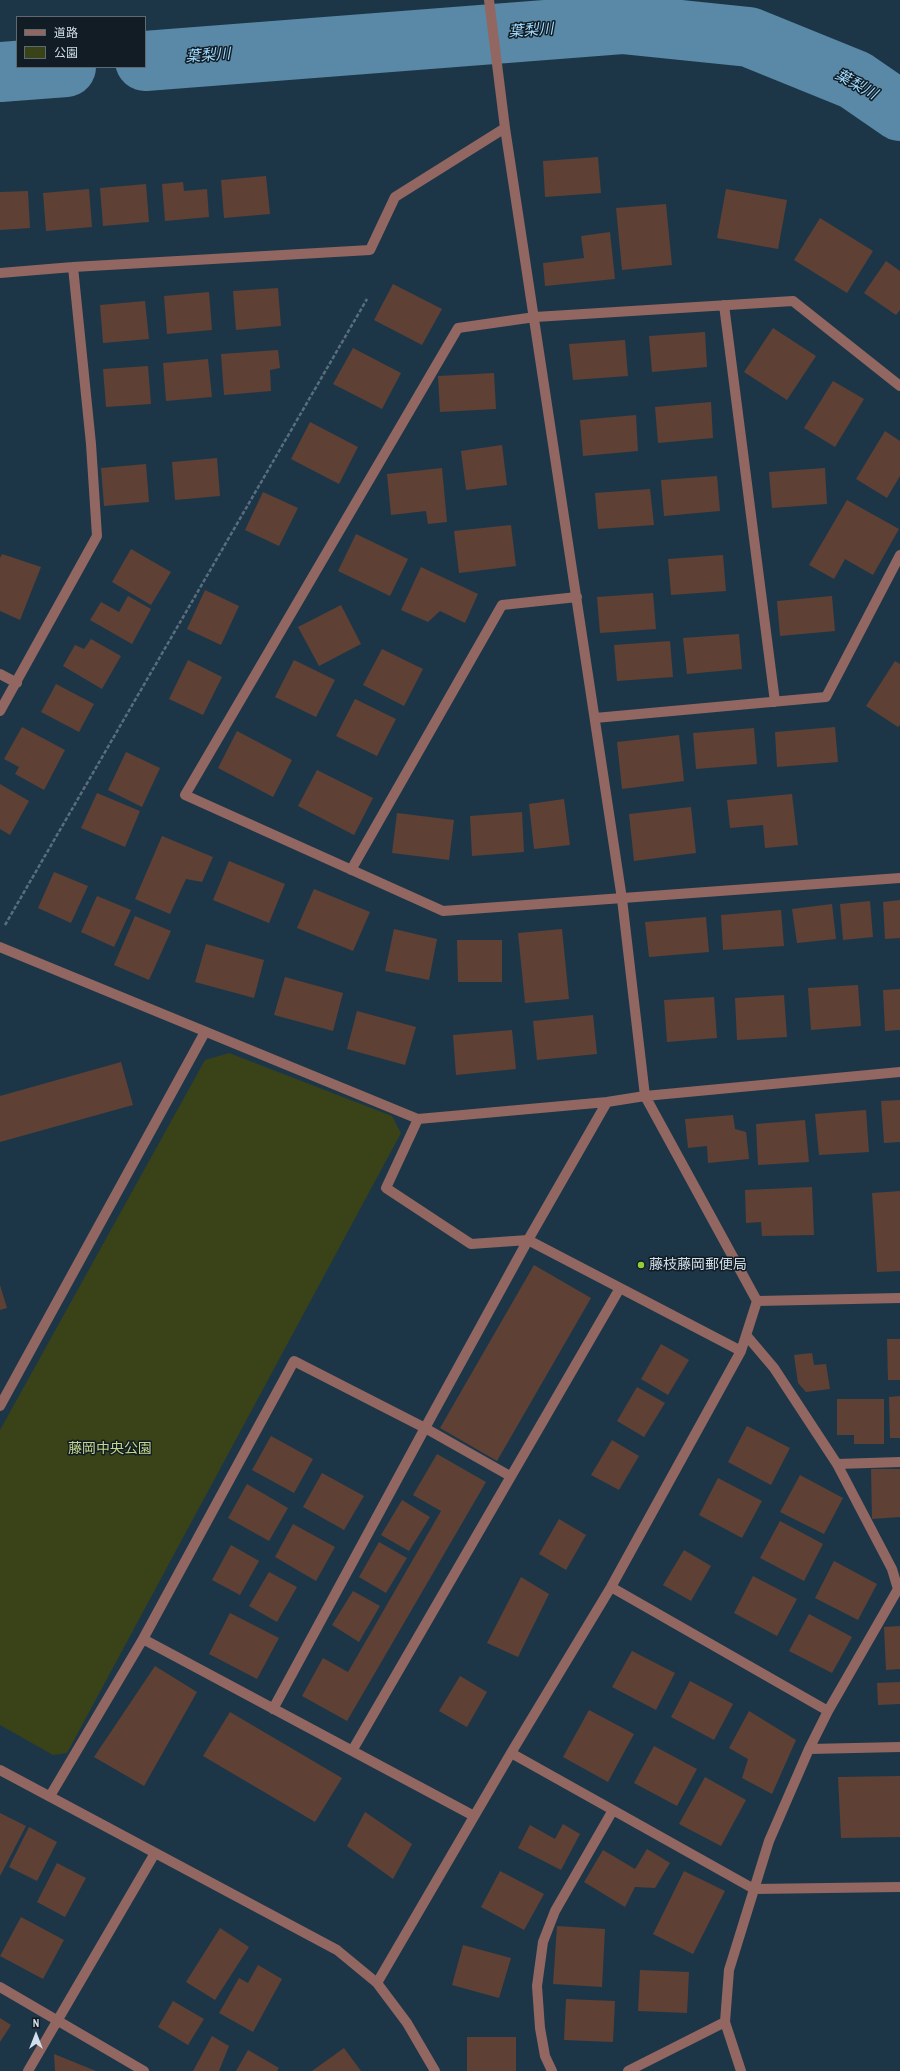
<!DOCTYPE html>
<meta charset="utf-8">
<style>
body{margin:0}
#map{position:relative;width:900px;height:2071px;overflow:hidden;background:#1c3648;font-family:"Archivo Narrow","Noto Sans JP",sans-serif}
canvas{display:block}
.legend{position:absolute;left:16px;top:16px;width:130px;height:52px;box-sizing:border-box;background:#111c24;border:1px solid #5d6a74;margin:0;padding:5px 7px;list-style:none;font-size:12px;color:#d0dfeb}
.legend li{display:flex;align-items:center;gap:8px;height:20px}
.legend b{width:20px;border:1px solid #5d6a74}
.north{position:absolute;left:16px;top:2015px;width:40px;height:40px;-webkit-text-stroke:3px #111c24;paint-order:stroke;rotate:0deg;font-size:11px;font-weight:700;line-height:16px;text-align:center;color:#d0dfeb}
.north::after{content:'';display:block;margin:auto;width:14px;height:18px;background:#d0dfeb;clip-path:polygon(50% 0,100% 100%,50% 72%,0 100%)}
</style>
<div id="map">
<canvas width="900" height="2071"></canvas>
<ul class="legend">
<li><b style="height:5px;background:#926761"></b>道路</li>
<li><b style="height:11px;background:#3a4218"></b>公園</li>
</ul>
<div class="north">N</div>
</div>
<script>
const context = document.querySelector('canvas').getContext('2d');
context.lineJoin = 'round';
function paint(path, color) { context.fillStyle = color; context.fill(path, 'evenodd'); }
const shape = rows => new Path2D(rows.map(r => 'M' + r).join(''));
function trace(path, color, width, dash) { context.strokeStyle = color; context.lineWidth = width; context.lineCap = dash ? 'butt' : 'round'; context.setLineDash(dash || []); context.stroke(path); }
function label(font, color, halo, rows, align = 'center') {
  context.font = font + ' "Archivo Narrow","Noto Sans JP",sans-serif'; context.lineWidth = 3; context.setLineDash([]); context.textBaseline = 'middle'; context.strokeStyle = halo; context.fillStyle = color; for (const [text, x, y, turn = 0] of rows) {
    context.save(); context.translate(x, y); context.rotate((+turn || 0) * Math.PI / 180); context.textAlign = isNaN(turn) ? turn : align; if (halo) context.strokeText(text, 0, 0); context.fillText(text, 0, 0); context.restore();
  }
}
paint(shape([
 [229,1053,392,1116,401,1133,67,1753,53,1755,0,1725,0,1430,205,1060]
]), '#3a4218');
trace(shape([
 [145,61,622,24,749,37,855,80,900,111],
 [0,72,66,67]
]), '#5989a6', 60);
paint(shape([
 [598,157,601,193,545,197,543,161],
 [266,176,270,214,224,218,221,180],
 [183,182,184,191,207,189,209,217,165,221,162,184],
 [146,184,149,222,103,226,100,188],
 [89,189,92,227,46,231,43,193],
 [726,189,787,200,778,249,717,238],
 [28,191,30,228,0,230,0,192],
 [666,204,672,265,622,270,616,208],
 [820,218,873,251,847,293,794,260],
 [610,232,615,279,545,286,543,263,584,258,581,236],
 [886,261,900,271,900,310,896,315,864,293],
 [393,284,442,309,422,345,374,320],
 [278,288,281,326,236,330,233,291],
 [209,292,212,330,167,334,164,296],
 [145,301,149,339,103,343,100,305],
 [773,328,816,356,787,400,744,372],
 [705,332,707,367,652,372,649,336],
 [625,340,628,376,573,380,569,344],
 [353,348,401,373,382,409,333,384],
 [278,350,280,368,270,370,271,391,224,395,221,354],
 [208,359,212,397,166,401,163,363],
 [148,366,151,404,106,407,103,369],
 [494,373,496,409,440,412,438,376],
 [833,381,864,399,835,447,804,428],
 [711,402,713,438,658,443,655,407],
 [636,415,638,451,583,456,580,420],
 [310,422,358,447,339,484,291,459],
 [885,431,900,441,900,476,887,498,856,479],
 [502,445,507,485,466,490,461,451],
 [217,458,220,496,175,500,172,462],
 [146,464,149,502,104,506,101,468],
 [442,468,447,522,428,524,426,511,391,515,387,474],
 [825,468,827,504,772,508,769,472],
 [717,476,720,511,664,516,661,480],
 [650,489,654,525,598,529,595,493],
 [263,492,298,508,279,546,245,530],
 [847,500,899,529,873,575,845,559,834,579,809,565],
 [511,525,516,566,459,573,454,531],
 [356,534,408,559,390,596,338,571],
 [131,549,171,572,151,605,112,582],
 [2,554,41,567,20,620,0,611,0,558],
 [723,555,726,591,671,595,668,559],
 [421,567,478,594,465,623,440,611,428,622,401,610],
 [205,590,239,606,221,645,187,629],
 [653,593,656,629,600,633,597,597],
 [128,596,151,609,132,644,90,620,101,602,119,612],
 [832,596,835,631,780,636,777,601],
 [341,605,361,644,319,666,298,627],
 [739,634,742,669,687,674,683,638],
 [91,639,121,656,102,689,63,666,75,645,84,649],
 [670,641,673,677,617,681,614,645],
 [382,649,423,669,404,706,363,685],
 [188,660,222,677,203,715,169,699],
 [294,660,335,680,316,717,275,697],
 [895,661,900,664,900,725,898,727,866,706],
 [56,684,94,704,79,732,41,712],
 [355,699,396,719,377,756,336,736],
 [22,727,65,750,44,790,15,774,19,767,4,759],
 [835,727,838,762,777,767,775,732],
 [754,728,757,764,696,769,693,733],
 [237,731,292,760,273,797,218,768],
 [679,735,684,781,622,789,617,742],
 [126,752,160,768,142,807,108,790],
 [317,770,373,798,354,835,298,806],
 [0,784,29,801,10,835,0,829],
 [97,793,140,811,125,847,81,828],
 [792,794,798,845,765,848,763,825,730,828,727,800],
 [564,799,570,845,534,849,529,804],
 [691,807,696,853,634,861,629,814],
 [522,812,524,852,472,856,470,816],
 [397,813,454,820,449,860,392,853],
 [162,836,213,857,202,882,186,879,170,914,135,899],
 [229,861,285,884,269,923,213,900],
 [54,872,88,886,71,923,38,908],
 [314,889,370,912,353,951,297,928],
 [97,896,131,910,114,947,81,932],
 [900,900,900,938,885,939,883,902],
 [870,901,873,937,843,940,840,904],
 [832,904,836,939,797,943,792,909],
 [781,910,784,946,723,950,721,915],
 [135,916,171,931,149,980,114,965],
 [706,917,709,952,649,957,645,922],
 [394,929,437,939,429,980,385,971],
 [562,929,569,999,525,1003,518,933],
 [457,940,502,940,502,982,458,982],
 [206,944,264,960,254,998,195,982],
 [285,977,343,993,333,1031,274,1015],
 [858,985,861,1026,811,1030,808,988],
 [900,989,900,1030,885,1031,883,990],
 [784,995,787,1037,737,1040,735,998],
 [714,997,717,1038,667,1042,664,1000],
 [357,1011,416,1027,405,1065,347,1049],
 [593,1015,597,1054,537,1060,533,1021],
 [512,1030,516,1069,456,1075,453,1035],
 [121,1062,133,1105,0,1142,0,1096],
 [900,1100,900,1142,884,1143,881,1101],
 [866,1110,869,1152,819,1155,815,1114],
 [733,1115,735,1129,746,1132,749,1159,708,1163,707,1146,688,1148,685,1119],
 [805,1120,809,1162,758,1165,756,1124],
 [812,1187,814,1235,762,1236,761,1222,746,1223,745,1190],
 [900,1191,900,1271,877,1272,872,1193],
 [534,1265,591,1298,497,1461,440,1428],
 [0,1285,7,1308,0,1310],
 [887,1339,900,1339,900,1380,888,1380],
 [661,1344,689,1360,668,1395,641,1379],
 [812,1353,814,1365,826,1364,830,1389,806,1392,798,1383,794,1355],
 [637,1387,665,1403,644,1437,617,1421],
 [900,1396,900,1438,890,1438,889,1397],
 [837,1399,884,1399,884,1444,854,1444,854,1435,837,1435],
 [747,1426,790,1448,771,1485,728,1462],
 [271,1436,313,1459,294,1493,252,1470],
 [612,1440,639,1456,619,1490,591,1475],
 [437,1454,486,1482,347,1721,302,1696,323,1658,348,1672,441,1511,413,1495],
 [871,1469,900,1469,900,1517,872,1519],
 [322,1473,364,1496,344,1530,303,1507],
 [800,1475,843,1498,824,1534,780,1512],
 [718,1478,762,1501,742,1538,699,1515],
 [247,1484,288,1508,269,1541,228,1518],
 [402,1500,430,1517,409,1551,381,1535],
 [559,1519,586,1535,566,1570,539,1554],
 [780,1521,823,1544,804,1581,760,1558],
 [293,1524,335,1547,316,1581,275,1557],
 [379,1542,407,1558,386,1593,359,1577],
 [231,1545,259,1561,240,1595,212,1580],
 [684,1550,711,1566,691,1601,663,1585],
 [834,1561,877,1584,858,1620,815,1598],
 [269,1572,297,1587,277,1622,249,1606],
 [753,1576,797,1599,777,1636,734,1613],
 [521,1577,549,1594,518,1657,487,1643],
 [353,1591,380,1606,359,1642,332,1625],
 [230,1613,279,1638,257,1679,209,1654],
 [809,1614,852,1637,832,1673,789,1651],
 [900,1626,900,1669,886,1670,884,1627],
 [632,1651,675,1673,656,1710,612,1687],
 [155,1666,197,1692,144,1786,94,1757],
 [460,1676,487,1692,467,1727,439,1711],
 [690,1681,733,1704,714,1740,671,1717],
 [900,1682,900,1704,878,1705,877,1683],
 [589,1710,634,1734,608,1782,563,1757],
 [749,1711,796,1740,772,1794,742,1778,748,1759,729,1748],
 [230,1712,342,1778,315,1822,203,1756],
 [654,1746,697,1769,677,1806,634,1783],
 [900,1776,900,1837,841,1838,838,1777],
 [705,1777,746,1800,721,1846,679,1824],
 [365,1812,412,1844,393,1879,347,1846],
 [0,1813,26,1826,0,1876],
 [563,1824,580,1834,561,1870,518,1848,530,1825,555,1839],
 [29,1827,57,1842,37,1881,9,1867],
 [647,1849,670,1863,655,1888,635,1887,625,1907,584,1882,603,1850,635,1869],
 [57,1863,86,1878,65,1917,37,1902],
 [500,1871,544,1894,524,1930,481,1907],
 [684,1871,725,1891,693,1954,653,1934],
 [21,1917,64,1940,43,1979,0,1956],
 [557,1926,605,1929,602,1987,553,1984],
 [220,1928,249,1947,215,2000,186,1982],
 [463,1945,511,1958,499,1998,452,1985],
 [258,1965,282,1979,253,2032,219,2013,239,1978,248,1983],
 [640,1970,689,1972,687,2013,638,2011],
 [566,1999,615,2001,613,2042,564,2040],
 [173,2001,204,2019,188,2045,158,2027],
 [0,2018,11,2025,0,2042],
 [212,2036,229,2046,219,2071,193,2071],
 [467,2037,516,2037,516,2071,467,2071],
 [344,2048,361,2071,312,2071],
 [248,2050,279,2068,277,2071,236,2071],
 [54,2054,96,2071,55,2071]
]), '#5e4035');
trace(shape([
 [5,925,367,299]
]), '#586e7e', 2.5, [4, 2]);
trace(shape([
 [489,0,505,128,622,899,645,1096,757,1301],
 [0,273,73,267,370,250,395,197,505,128],
 [724,305,775,702],
 [900,386,793,301,535,317,458,328,185,795,443,911,900,878],
 [0,674,17,683],
 [0,711,97,536,91,444,73,267],
 [595,718,826,697,900,555],
 [351,870,502,605,577,597],
 [0,947,418,1119,607,1102,645,1096,900,1072],
 [418,1119,386,1188,471,1244,528,1240,607,1102],
 [746,1335,774,1368,837,1464,892,1569,898,1589],
 [0,1406,205,1032],
 [837,1464,900,1462],
 [611,1587,828,1711],
 [143,1639,474,1816],
 [273,1709,425,1428,528,1240,741,1351],
 [809,1749,900,1747],
 [352,1751,620,1288],
 [511,1753,754,1889,900,1887],
 [0,1770,337,1950,377,1983,407,2023,435,2071],
 [50,1796,143,1639,294,1361,425,1428,510,1476],
 [377,1983,511,1753,611,1587,741,1351,757,1301,900,1298],
 [0,1987,144,2071],
 [28,2071,155,1853],
 [552,2071,545,2056,540,2028,537,1986,543,1942,555,1911,613,1810],
 [628,2071,725,2022],
 [741,2071,725,2022,729,1970,769,1841,809,1749,828,1711,898,1589,900,1589]
]), '#926761', 10);
for (const [x, y, r, color] of [
 [641,1265,4,"#97cc39"]
]) { const dot = new Path2D(); dot.arc(x, y, r, 0, 2 * Math.PI); context.fillStyle = color; context.fill(dot); trace(dot, '#111c24', 1.5); }
label('14px', '#d0dfeb', '#111c24', [
 ["藤枝藤岡郵便局",649,1265]
], 'left');
label('14px', '#c5d68c', '#111c24', [
 ["藤岡中央公園",110,1449]
]);
label('italic 15px', '#a0dbff', '#111c24', [
 ["葉梨川",531,31,-4],
 ["葉梨川",208,56,-4],
 ["葉梨川",856,85,29]
]);
</script>
